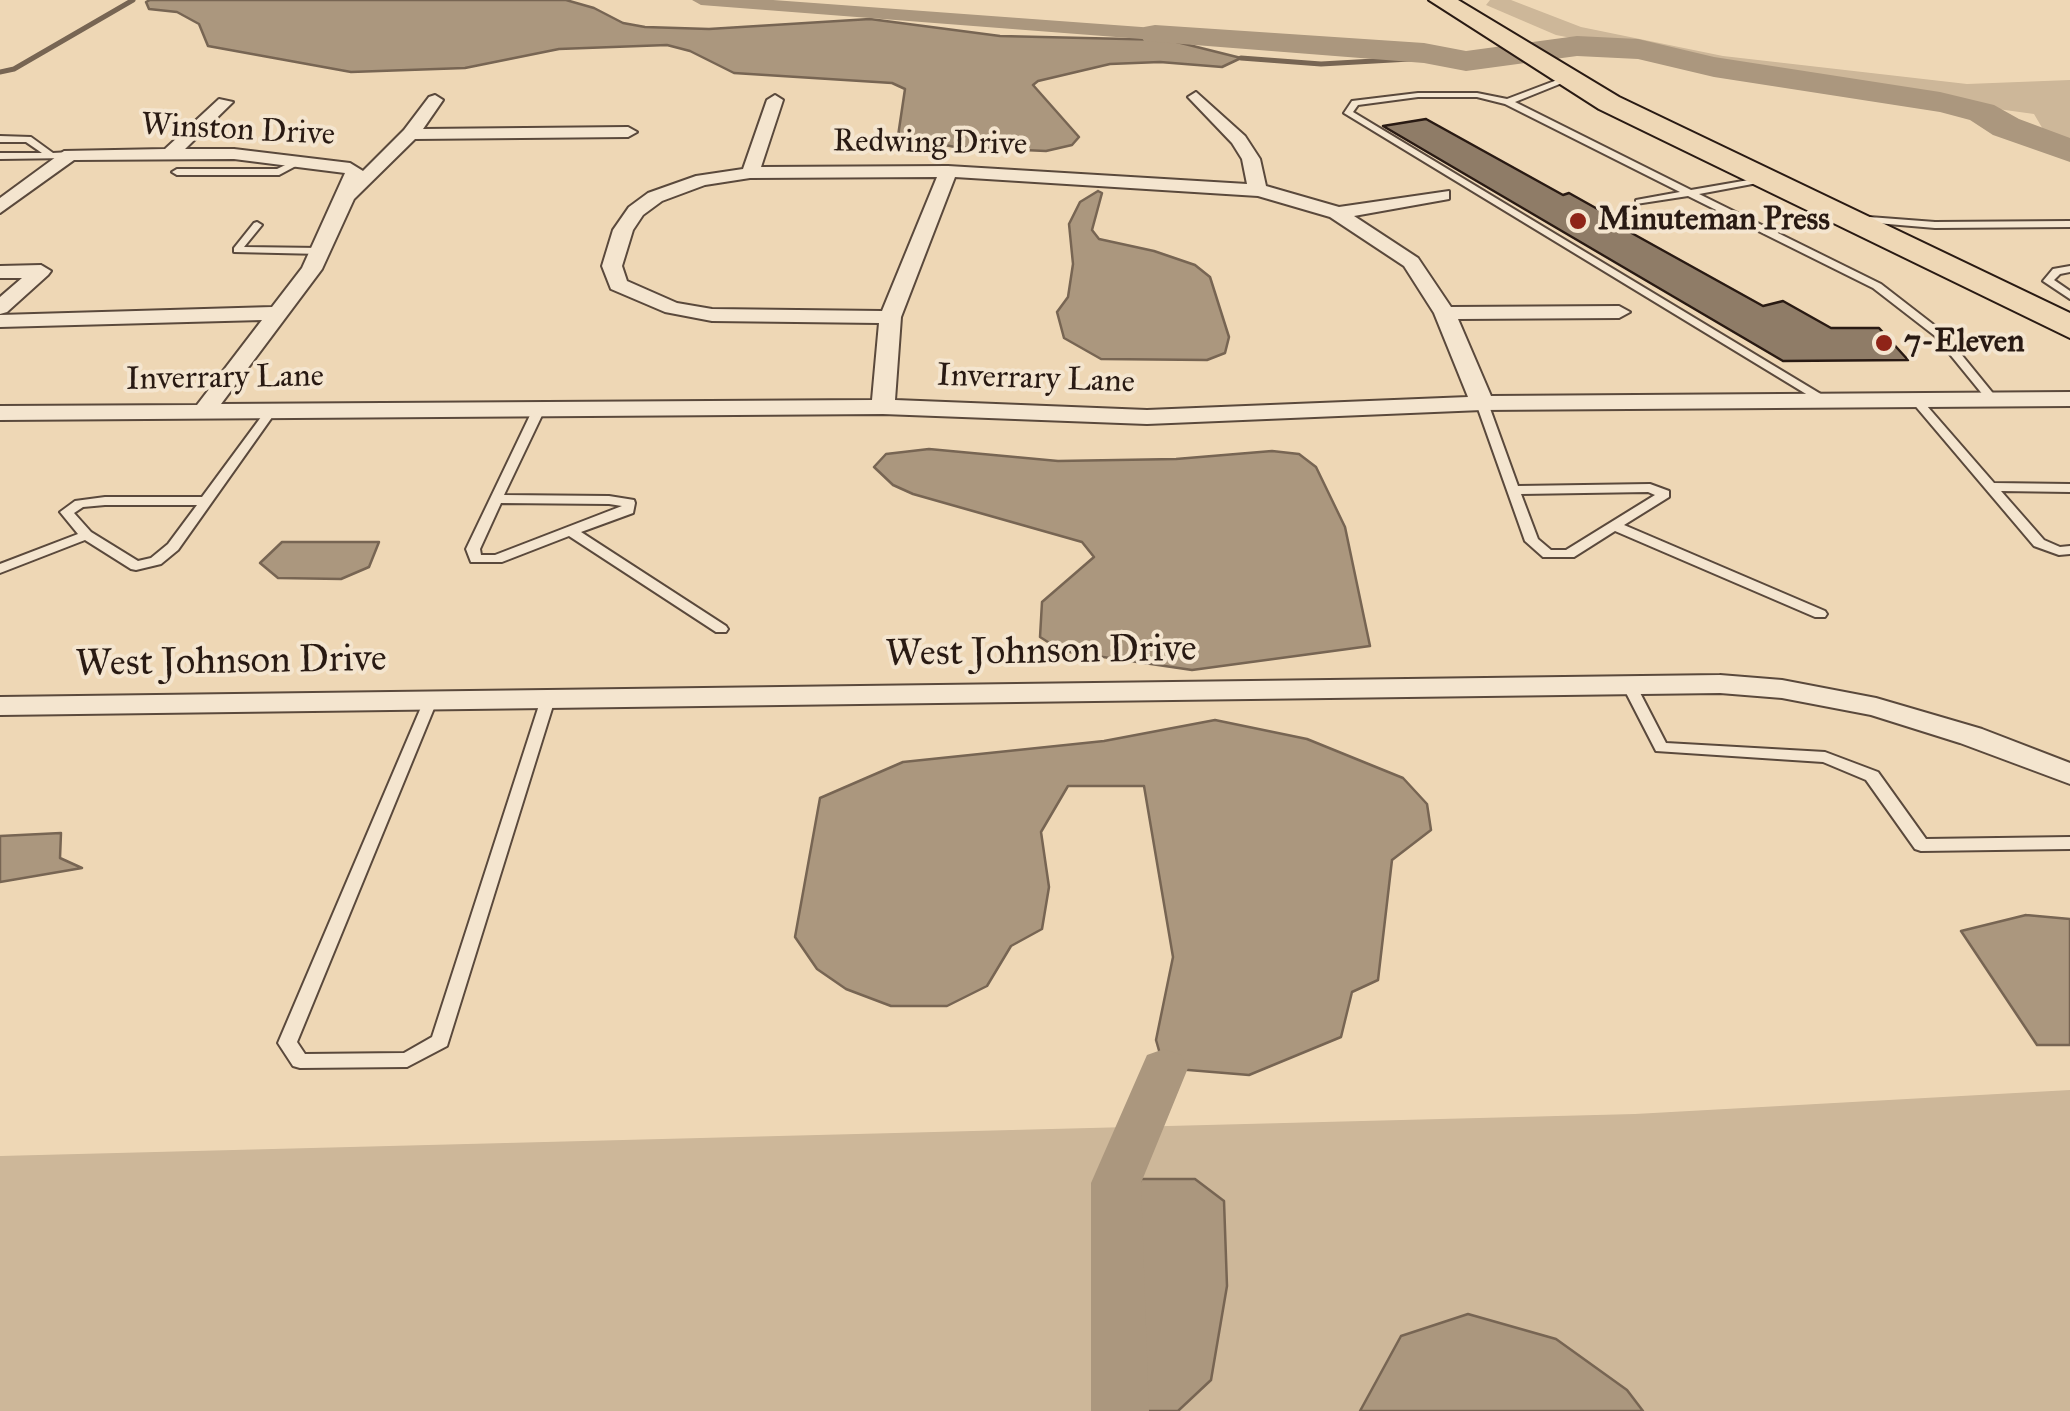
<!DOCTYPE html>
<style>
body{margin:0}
canvas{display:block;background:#eed7b5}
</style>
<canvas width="2070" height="1411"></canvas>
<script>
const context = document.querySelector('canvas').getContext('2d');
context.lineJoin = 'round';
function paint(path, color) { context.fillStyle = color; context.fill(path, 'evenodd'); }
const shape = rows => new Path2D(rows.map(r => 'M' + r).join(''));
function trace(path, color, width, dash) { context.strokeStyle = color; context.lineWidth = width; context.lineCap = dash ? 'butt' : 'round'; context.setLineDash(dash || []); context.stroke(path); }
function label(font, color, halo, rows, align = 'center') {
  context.font = font + ' "IM FELL Great Primer",serif'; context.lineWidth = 8; context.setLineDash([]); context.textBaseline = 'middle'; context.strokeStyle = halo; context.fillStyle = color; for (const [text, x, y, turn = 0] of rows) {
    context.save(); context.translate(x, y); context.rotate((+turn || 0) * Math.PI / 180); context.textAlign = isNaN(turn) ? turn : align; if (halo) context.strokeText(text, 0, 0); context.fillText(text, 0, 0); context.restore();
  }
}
paint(shape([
 [1490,0,1511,0,1581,27,1723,56,1967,84,2070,80,2070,143,2044,131,2034,114,1677,65,1638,51,1556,35,1486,5],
 [2070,1090,2070,1411,0,1411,0,1156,1635,1114]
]), '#cdb799');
const water = shape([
 [150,0,566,0,594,8,623,23,645,27,709,29,870,19,1000,36,1169,40,1241,58,1222,67,1160,62,1110,64,1038,81,1033,85,1079,137,1072,145,1046,151,955,147,898,136,905,89,892,83,734,73,690,51,667,45,559,49,465,68,351,72,208,46,199,24,177,12,149,9,146,2,150,0],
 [1098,191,1102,193,1092,230,1099,239,1154,251,1195,265,1210,277,1229,337,1225,353,1207,360,1101,359,1064,338,1057,312,1068,297,1073,264,1069,224,1080,202,1098,191],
 [929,449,1058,461,1176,459,1272,451,1299,454,1316,467,1345,527,1370,646,1192,670,1062,651,1040,637,1042,602,1094,557,1082,542,913,494,893,485,874,467,886,454,929,449],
 [282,542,379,542,369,567,341,579,278,578,260,563,282,542],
 [1215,720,1307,739,1403,778,1427,804,1431,830,1392,860,1378,980,1352,992,1341,1037,1249,1075,1164,1068,1156,1040,1173,957,1144,786,1068,786,1041,832,1049,887,1042,929,1011,946,987,986,947,1006,891,1006,846,989,817,969,795,937,820,798,903,762,1104,741,1215,720],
 [61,833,60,858,82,868,0,882,0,836,61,833],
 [2026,915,2070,919,2070,1045,2037,1045,1961,931,2026,915],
 [1141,1179,1195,1179,1224,1201,1227,1286,1211,1380,1178,1411,1134,1411,1133,1406,1101,1392,1099,1335,1126,1253,1130,1208,1141,1179],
 [1468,1314,1556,1339,1627,1390,1643,1411,1360,1411,1401,1336,1468,1314]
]);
paint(water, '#ab977e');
trace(water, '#776553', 2.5);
trace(shape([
 [1241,58,1321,64,1410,59,1424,53],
 [0,72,14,69,133,0]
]), '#776553', 5);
paint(shape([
 [692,0,773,0,1155,28,1164,34,1155,40,701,5,692,0],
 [1164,1049,1181,1055,1188,1068,1141,1183,1149,1411,1091,1411,1091,1183,1147,1055,1164,1049]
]), '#ab977e');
paint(shape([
 [1155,25,1424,43,1466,51,1577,36,1638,39,1714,57,1940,92,1994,105,2019,119,2070,138,2070,162,1993,135,1970,120,1940,112,1714,77,1638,59,1577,56,1466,71,1424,63,1144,41,1139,34,1144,27,1155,25]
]), '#ab977e');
const building = shape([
 [1426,119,1563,195,1569,193,1635,230,1628,231,1763,306,1783,301,1831,328,1879,328,1908,360,1783,361,1383,126,1426,119]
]);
paint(building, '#8f7c67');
trace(building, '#291a13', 2.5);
const lane = shape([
 [1565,77,1572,79,1515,102,1691,190,1766,177,1766,181,1763,182,1699,194,1881,284,1943,332,1996,397,1996,401,1988,401,1935,336,1873,288,1688,196,1636,204,1636,200,1680,192,1505,104,1477,97,1418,97,1358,105,1353,112,1829,399,1829,403,1821,403,1344,113,1352,101,1418,93,1477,93,1507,99,1565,77],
 [0,136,31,137,53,153,70,152,74,155,70,158,0,159,0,153,42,153,26,142,0,142,0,136],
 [300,158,307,160,279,175,177,175,172,172,177,169,277,169,300,158],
 [1856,216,1935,222,2070,221,2070,227,1935,228,1853,221,1853,217,1856,216],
 [257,222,262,225,244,247,321,248,326,251,321,254,234,252,234,248,254,223,257,222],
 [2070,266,2070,272,2060,274,2054,280,2070,291,2070,299,2043,281,2053,269,2070,266],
 [1916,397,1920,398,1994,483,2070,484,2070,492,2001,491,2044,540,2060,547,2070,546,2070,554,2059,555,2034,546,1912,402,1910,400,1916,397],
 [1482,400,1488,403,1518,486,1650,484,1669,491,1669,497,1624,525,1825,611,1827,614,1825,617,1815,617,1615,531,1574,557,1543,557,1525,541,1476,403,1482,400],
 [1648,492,1655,495,1566,550,1551,550,1538,539,1521,494,1648,492],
 [539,405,545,409,504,495,609,496,634,500,635,503,633,513,581,532,726,626,728,629,726,632,716,632,569,536,502,562,471,562,466,549,533,409,539,405],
 [501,503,609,504,622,506,495,555,481,555,480,549,501,503],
 [271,407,277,411,275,413,178,550,161,564,136,570,131,569,85,540,0,573,0,564,78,534,60,512,75,501,105,497,202,497,267,409,271,407],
 [105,505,197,505,168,544,151,558,138,561,91,532,74,513,83,507,105,505],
 [1629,681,1636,685,1666,743,1825,752,1878,772,1926,839,2070,837,2070,849,1921,851,1915,849,1866,780,1823,762,1656,751,1622,685,1629,681],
 [548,694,555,699,447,1046,407,1067,300,1068,293,1066,278,1043,425,698,430,696,437,701,297,1042,305,1054,404,1053,432,1037,541,699,548,694]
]);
const street = shape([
 [1196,92,1245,136,1260,159,1266,186,1339,207,1449,191,1449,199,1354,216,1418,258,1451,307,1619,306,1630,312,1619,318,1458,319,1491,396,2070,392,2070,406,1482,410,1147,424,883,414,0,420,0,406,197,405,262,320,0,327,0,315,272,307,302,268,345,173,234,159,74,160,0,213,0,198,64,151,165,149,219,99,233,102,185,149,234,149,350,163,363,171,404,130,429,97,435,95,443,100,423,129,628,127,637,132,628,137,415,139,354,199,322,269,221,404,872,400,879,323,712,321,665,312,611,289,602,266,613,230,629,207,648,193,696,176,743,169,767,100,775,95,783,100,761,167,948,166,1247,184,1242,159,1232,143,1188,97,1196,92],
 [937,177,882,311,712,309,677,303,627,281,622,266,633,230,643,215,662,201,705,185,750,178,937,177],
 [955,177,1258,196,1330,217,1404,266,1434,313,1468,397,1147,410,895,400,901,317,955,177],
 [41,265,51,271,48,275,7,312,0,314,0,297,22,278,0,278,0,266,41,265],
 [1720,675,1782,680,1876,698,1982,729,2070,763,2070,784,1960,743,1871,715,1782,698,1720,693,0,715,0,697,1720,675]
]);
const primary = shape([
 [1429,0,1458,0,1619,97,2070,313,2070,338,1599,109,1429,0]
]);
trace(lane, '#5a493c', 4);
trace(street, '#5a493c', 4);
trace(primary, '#291a13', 4);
paint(lane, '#f4e5cf');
paint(street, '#f4e5cf');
paint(primary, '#eed7b5');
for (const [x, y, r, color] of [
 [1578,221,10,"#8f2418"],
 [1884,343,10,"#8f2418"]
]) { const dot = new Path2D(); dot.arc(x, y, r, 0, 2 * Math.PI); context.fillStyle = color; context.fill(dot); trace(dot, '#f4e5cf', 4); }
label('32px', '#291a13', '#f4e5cf', [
 ["Winston Drive",238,131,3],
 ["Redwing Drive",930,144,1],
 ["Inverrary Lane",225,379,-1],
 ["Inverrary Lane",1036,380,2]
]);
label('bold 32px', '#291a13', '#f4e5cf', [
 ["Minuteman Press",1598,221],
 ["7-Eleven",1904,343]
], 'left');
label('38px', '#291a13', '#f4e5cf', [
 ["West Johnson Drive",1041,653,-1],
 ["West Johnson Drive",231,663,-1]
]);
</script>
